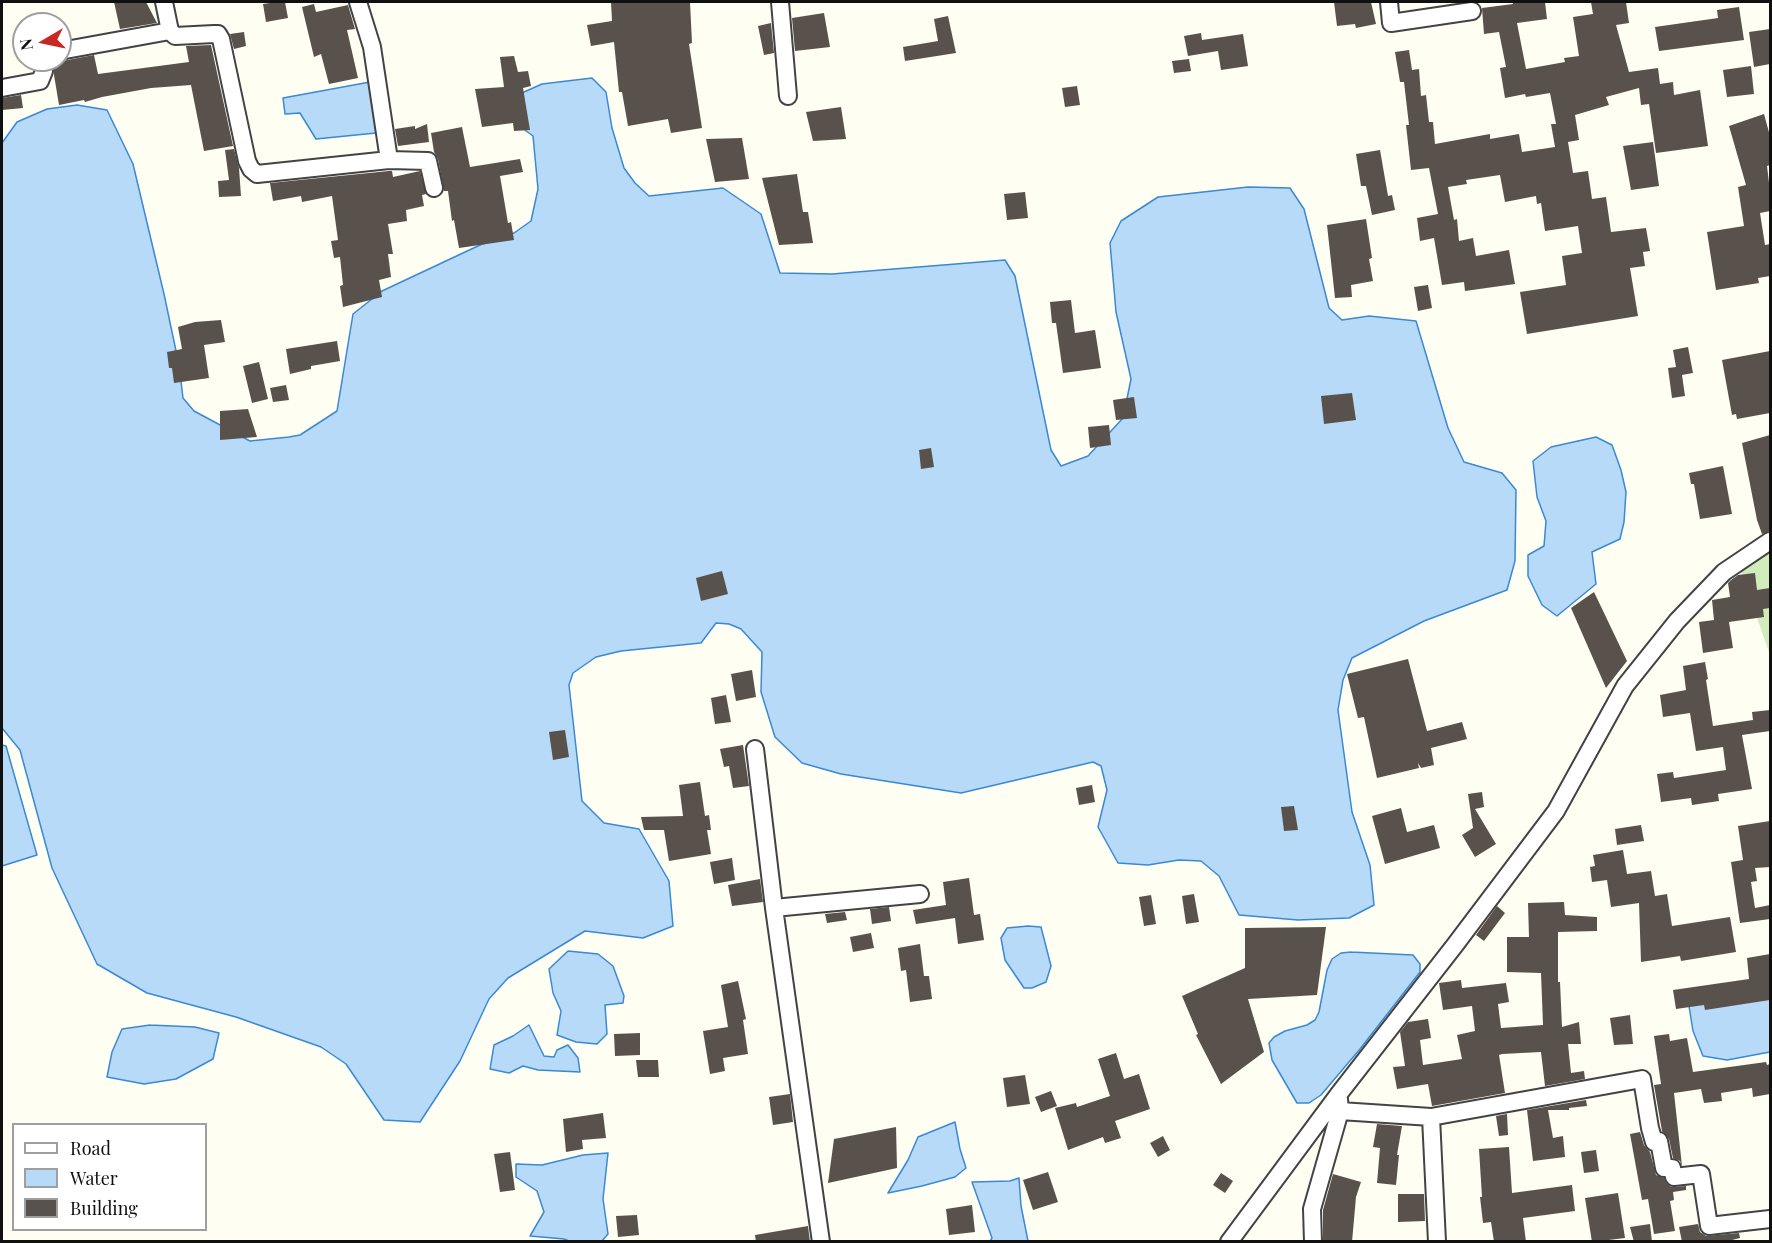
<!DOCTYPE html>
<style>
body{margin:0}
#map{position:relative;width:1772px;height:1243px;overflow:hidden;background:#fffef3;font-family:"Playfair Display",serif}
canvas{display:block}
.frame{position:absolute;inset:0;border:3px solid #101010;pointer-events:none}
.legend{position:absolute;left:12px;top:1123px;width:195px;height:108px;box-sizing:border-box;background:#fff;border:2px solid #9f9f9f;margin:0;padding:8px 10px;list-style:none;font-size:18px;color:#101010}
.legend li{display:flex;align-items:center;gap:12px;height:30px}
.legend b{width:30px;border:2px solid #9f9f9f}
.north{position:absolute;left:12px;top:12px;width:60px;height:60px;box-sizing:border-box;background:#fff;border:2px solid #9f9f9f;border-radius:50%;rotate:261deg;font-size:16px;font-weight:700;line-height:24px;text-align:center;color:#101010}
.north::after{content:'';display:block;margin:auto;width:21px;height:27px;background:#c72822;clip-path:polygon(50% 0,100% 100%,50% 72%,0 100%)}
</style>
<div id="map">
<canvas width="1772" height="1243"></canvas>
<div class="frame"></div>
<ul class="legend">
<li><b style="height:8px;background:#fff"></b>Road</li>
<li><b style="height:16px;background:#b6daf8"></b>Water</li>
<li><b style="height:16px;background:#59524c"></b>Building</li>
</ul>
<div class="north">N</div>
</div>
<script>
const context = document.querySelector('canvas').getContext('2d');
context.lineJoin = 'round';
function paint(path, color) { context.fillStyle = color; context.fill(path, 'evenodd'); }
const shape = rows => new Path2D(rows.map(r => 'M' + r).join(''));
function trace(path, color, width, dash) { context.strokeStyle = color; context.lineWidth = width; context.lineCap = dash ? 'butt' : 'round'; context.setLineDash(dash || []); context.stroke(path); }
paint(shape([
 [1770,545,1770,655,1738,563]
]), '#d0ecbb');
const water = shape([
 [592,78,606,92,612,128,624,168,635,183,649,196,723,188,761,214,780,273,832,274,1005,260,1015,276,1051,450,1061,466,1088,456,1123,418,1131,379,1116,312,1110,243,1121,221,1158,197,1248,187,1290,188,1304,209,1329,308,1342,320,1369,316,1416,321,1448,428,1464,462,1502,473,1516,490,1515,561,1507,590,1424,621,1352,658,1343,680,1338,710,1352,812,1370,865,1374,905,1349,918,1298,920,1239,915,1219,876,1201,861,1179,860,1148,865,1118,863,1098,827,1107,790,1101,766,1093,762,961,793,841,774,802,763,775,737,761,692,762,652,741,629,729,624,716,623,701,643,621,651,596,657,573,673,569,685,582,801,604,823,639,829,669,881,673,926,643,938,585,931,508,978,489,999,460,1061,420,1122,384,1120,346,1064,321,1047,236,1017,147,993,97,964,52,868,20,750,2,728,2,143,17,122,47,109,77,105,107,110,133,164,164,294,179,365,183,398,194,411,250,441,289,437,300,435,337,411,353,314,382,291,480,245,514,233,531,221,538,189,533,136,504,115,515,96,542,84,592,78],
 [370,82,376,133,316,139,300,113,285,114,283,98,370,82],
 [1596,437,1612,445,1621,470,1626,492,1624,522,1620,539,1592,552,1596,584,1557,616,1542,605,1528,576,1528,555,1544,546,1546,521,1537,497,1533,461,1551,447,1596,437],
 [2,745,6,746,37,855,2,866,2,745],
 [1028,926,1041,927,1051,966,1046,982,1032,988,1024,988,1005,960,1001,938,1007,928,1028,926],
 [568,951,598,954,613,966,624,996,623,1003,605,1005,607,1034,597,1044,576,1042,557,1035,561,1011,553,993,549,969,568,951],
 [1351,952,1413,955,1420,964,1420,972,1360,1049,1321,1095,1309,1103,1297,1103,1272,1060,1269,1043,1274,1037,1285,1031,1307,1025,1315,1020,1319,1012,1327,970,1332,959,1341,953,1351,952],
 [1770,981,1770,1052,1727,1060,1703,1056,1693,1031,1688,1000,1741,984,1770,981],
 [150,1025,195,1027,219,1033,213,1059,176,1079,144,1084,107,1077,112,1052,122,1029,150,1025],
 [529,1025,544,1056,554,1057,557,1050,568,1045,578,1058,580,1072,538,1070,523,1066,509,1073,490,1069,494,1045,513,1036,529,1025],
 [955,1122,960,1149,966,1168,955,1177,922,1186,888,1193,908,1160,918,1137,955,1122],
 [608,1153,603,1199,608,1234,602,1241,569,1241,564,1239,530,1236,544,1212,537,1191,516,1177,516,1164,542,1165,583,1155,608,1153],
 [1019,1178,1021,1206,1028,1241,990,1241,992,1238,972,1182,1010,1181,1019,1178]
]);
paint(water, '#b6daf8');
trace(water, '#3a89d2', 1.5);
paint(shape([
 [114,2,146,2,157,23,120,29],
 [277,2,285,2,288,18,266,22,263,4],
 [611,2,690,2,692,43,689,44,702,128,671,133,668,119,628,126,622,92,619,92,614,42,591,46,587,25,612,21],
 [1334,2,1371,2,1376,24,1356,28,1355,24,1337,26],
 [1513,2,1545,2,1547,19,1517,23,1526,69,1565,62,1564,58,1579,56,1573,17,1593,14,1591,2,1626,2,1629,23,1616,25,1629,72,1658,68,1660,84,1673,82,1674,95,1700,90,1708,146,1656,153,1649,104,1641,105,1639,88,1606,97,1609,105,1575,115,1579,140,1568,142,1573,173,1588,171,1592,199,1606,197,1611,232,1646,228,1650,251,1643,252,1645,266,1630,268,1638,316,1527,334,1520,292,1566,285,1562,256,1582,253,1578,226,1545,231,1541,203,1537,204,1536,196,1505,202,1500,175,1466,180,1467,184,1448,187,1454,220,1457,219,1459,241,1473,238,1476,256,1509,250,1515,284,1465,291,1464,282,1442,285,1434,238,1420,241,1417,218,1438,214,1429,168,1411,170,1406,125,1409,125,1404,82,1400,82,1395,52,1409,50,1412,70,1419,69,1421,96,1426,95,1429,122,1433,122,1435,144,1490,134,1490,139,1519,134,1522,152,1555,147,1551,124,1556,124,1550,93,1526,97,1525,94,1505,98,1500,68,1506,67,1499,32,1484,34,1482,8,1513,4],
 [314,4,316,12,348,5,355,29,347,30,358,78,329,84,321,54,314,57,302,7],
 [1739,7,1744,40,1659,51,1655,27,1718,18,1717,10],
 [824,13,830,47,795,51,792,18],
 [948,16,956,53,905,61,903,47,938,41,934,19],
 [771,23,774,53,764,55,758,26],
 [1770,29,1770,64,1754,67,1749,32],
 [244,32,246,46,234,49,230,34],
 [1201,33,1202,40,1243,34,1248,66,1221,70,1218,51,1188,56,1184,36],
 [211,45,233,146,204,151,191,85,151,88,102,97,85,102,84,100,59,105,54,75,54,60,62,61,94,55,98,74,189,62,186,46],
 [514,56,518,72,528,71,531,86,523,88,530,130,514,131,513,123,482,127,475,89,504,87,500,57],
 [1189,59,1191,71,1174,73,1172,61],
 [1751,66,1754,94,1727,97,1723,70],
 [1077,86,1080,105,1065,107,1062,88],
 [21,95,23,108,2,110,2,98],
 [841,107,846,139,813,141,806,112],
 [1764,114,1770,136,1770,165,1767,166,1770,191,1770,211,1760,213,1765,245,1770,244,1770,276,1758,278,1759,283,1716,290,1707,232,1744,226,1738,187,1746,185,1729,126],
 [427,124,429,142,398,146,395,129,415,126,415,129],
 [462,127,470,167,520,159,523,172,500,176,508,223,511,222,514,240,459,248,454,220,452,221,448,191,444,191,438,159,434,152,431,133],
 [742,138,749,179,715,182,706,139],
 [1653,142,1659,186,1631,190,1623,146],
 [234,149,239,168,241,196,219,197,218,181,229,180,225,150],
 [1380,150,1388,196,1392,195,1395,210,1372,215,1366,186,1361,186,1356,154],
 [389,171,392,171,393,177,420,171,426,194,422,195,424,206,406,210,407,221,388,224,393,254,388,254,391,277,379,280,382,297,343,307,340,286,343,285,340,257,334,258,331,241,338,240,332,196,302,202,301,196,273,201,270,183],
 [797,174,803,212,808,212,813,243,779,245,762,178],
 [1025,192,1028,218,1007,220,1004,194],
 [1366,219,1372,258,1369,259,1373,281,1351,285,1352,297,1335,298,1327,225],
 [1428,285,1432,308,1418,311,1414,287],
 [1071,300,1075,333,1095,330,1101,368,1063,373,1056,323,1052,323,1050,302],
 [221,320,225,342,204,345,209,378,174,383,172,368,169,368,167,352,182,349,178,327,195,322],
 [337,341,340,361,311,366,311,369,290,374,286,349],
 [1688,347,1693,373,1682,375,1685,396,1672,398,1668,368,1676,367,1673,350],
 [1770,351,1770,413,1737,419,1736,414,1732,415,1722,360],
 [259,362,268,399,252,403,243,366],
 [286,385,289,400,273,402,270,388],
 [1352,393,1356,420,1324,424,1321,396],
 [1134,397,1137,418,1116,420,1113,400],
 [248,409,257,437,220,440,220,411],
 [1109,425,1111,445,1090,448,1088,427],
 [1770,435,1770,531,1762,534,1757,520,1742,443],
 [931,448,934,467,921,469,919,450],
 [1723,466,1732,514,1700,519,1694,484,1691,484,1689,473],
 [722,571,728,594,701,601,696,578],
 [1755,573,1757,590,1770,588,1770,608,1763,609,1764,617,1729,622,1733,648,1703,653,1699,622,1714,620,1712,600,1730,597,1728,583,1731,580,1738,575],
 [1594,592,1627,661,1606,688,1571,608],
 [1408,659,1427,731,1462,722,1467,739,1431,748,1434,765,1421,768,1418,763,1419,768,1377,778,1364,717,1358,718,1347,674],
 [1705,662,1708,679,1706,680,1713,726,1753,720,1752,712,1770,710,1770,731,1742,735,1752,789,1718,794,1719,801,1692,805,1691,798,1661,802,1657,774,1673,772,1674,778,1726,770,1723,747,1696,751,1690,713,1663,717,1660,695,1686,690,1683,666],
 [752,670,756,697,736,701,731,674],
 [726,695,731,722,715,724,711,698],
 [565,730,569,757,553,760,549,732],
 [743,745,749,786,733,788,729,766,724,767,720,749],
 [700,782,705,816,709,815,711,830,707,830,711,854,669,861,664,830,644,830,641,817,683,816,679,785],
 [1092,785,1095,802,1079,805,1076,788],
 [1482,792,1484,807,1475,809,1496,844,1475,857,1462,835,1473,828,1468,794],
 [1294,806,1298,830,1284,831,1281,807],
 [1401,808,1407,832,1434,825,1440,848,1385,864,1372,816],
 [1770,821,1770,867,1755,868,1757,881,1751,882,1755,908,1770,905,1770,919,1740,923,1731,862,1743,860,1738,826],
 [1641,825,1644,841,1617,845,1615,829],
 [1623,850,1627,874,1651,871,1655,896,1667,894,1672,926,1730,917,1736,952,1681,961,1680,956,1641,962,1639,903,1611,907,1607,880,1592,882,1590,867,1595,866,1593,855],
 [732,858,735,880,714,884,710,862],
 [969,878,974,915,980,914,984,940,958,944,955,918,916,924,913,910,946,905,943,882],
 [760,879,763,902,732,906,728,885],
 [1194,894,1199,922,1186,924,1182,896],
 [1151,895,1156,924,1144,926,1139,897],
 [1564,902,1565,915,1597,917,1597,931,1558,932,1558,982,1560,982,1562,1027,1579,1022,1581,1044,1568,1044,1571,1073,1584,1071,1585,1079,1545,1086,1541,1052,1502,1054,1499,1055,1505,1093,1432,1106,1428,1084,1397,1089,1393,1067,1405,1066,1400,1032,1408,1022,1428,1019,1431,1038,1420,1040,1423,1065,1462,1059,1457,1035,1475,1031,1472,1006,1443,1010,1439,983,1461,980,1462,988,1506,983,1509,1002,1498,1004,1501,1028,1543,1025,1541,973,1507,972,1507,937,1529,937,1528,903],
 [1497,906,1505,913,1484,941,1476,935],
 [889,907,891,921,872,924,870,909],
 [845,912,847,920,827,923,825,914],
 [1326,927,1317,995,1248,999,1264,1052,1221,1084,1196,1035,1198,1034,1182,996,1245,968,1245,928],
 [871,933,874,948,853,952,850,937],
 [920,944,924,976,929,976,932,999,910,1002,906,970,901,971,898,948],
 [1770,954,1770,1000,1705,1010,1704,1005,1676,1009,1673,990,1749,979,1747,958],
 [738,981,746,1019,743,1020,748,1054,723,1058,725,1071,710,1074,703,1031,728,1027,721,985],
 [1630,1015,1633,1044,1614,1045,1610,1018],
 [640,1033,640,1055,615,1056,614,1034],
 [1669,1034,1670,1041,1687,1038,1693,1072,1766,1062,1767,1065,1770,1064,1770,1094,1753,1097,1752,1088,1721,1093,1722,1101,1704,1103,1701,1089,1674,1093,1682,1166,1680,1161,1673,1158,1669,1139,1662,1131,1654,1085,1661,1084,1654,1036],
 [1116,1053,1124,1079,1139,1074,1150,1109,1115,1121,1121,1138,1105,1143,1103,1137,1068,1150,1055,1108,1076,1103,1077,1107,1110,1096,1098,1059],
 [636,1060,658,1060,659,1077,638,1077],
 [1025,1075,1030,1104,1007,1107,1003,1078],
 [1051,1091,1057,1106,1041,1112,1035,1097],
 [790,1094,793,1122,773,1125,769,1097],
 [1586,1100,1587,1106,1569,1108,1569,1110,1548,1110,1553,1138,1563,1136,1565,1157,1533,1161,1527,1110],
 [603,1113,606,1138,582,1140,583,1149,566,1152,563,1119],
 [1507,1114,1508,1135,1499,1136,1496,1116],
 [1377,1124,1402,1126,1397,1155,1399,1155,1396,1185,1377,1183,1380,1148,1373,1147],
 [896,1127,897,1168,828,1183,834,1139],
 [1640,1132,1644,1145,1650,1152,1656,1175,1664,1178,1666,1183,1671,1187,1686,1186,1686,1190,1673,1192,1674,1200,1670,1201,1675,1231,1654,1234,1648,1199,1642,1200,1630,1134],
 [1163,1136,1170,1150,1158,1157,1150,1143],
 [1509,1147,1512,1193,1572,1185,1575,1211,1523,1218,1526,1242,1494,1242,1491,1222,1483,1223,1480,1197,1482,1197,1479,1149],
 [1596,1150,1599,1171,1584,1173,1581,1152],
 [510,1152,515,1190,500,1192,494,1154],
 [1048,1172,1058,1202,1033,1210,1023,1180],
 [1221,1173,1233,1181,1225,1193,1213,1185],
 [1333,1174,1361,1182,1356,1197,1352,1242,1323,1242,1323,1210],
 [1618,1193,1625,1238,1592,1242,1585,1198],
 [1398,1194,1424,1194,1425,1221,1398,1222],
 [972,1205,975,1232,949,1235,946,1209],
 [637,1215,639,1235,618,1237,616,1216],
 [1650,1224,1652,1242,1634,1242,1630,1227],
 [1698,1224,1700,1232,1706,1236,1739,1233,1740,1238,1724,1242,1682,1242,1679,1227],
 [808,1226,810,1242,756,1242,755,1235]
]), '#59524c');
const minor = shape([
 [164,2,170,31,175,36,214,34,218,34,221,39,247,161,251,169,257,174,389,160,372,47,358,2],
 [780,2,788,96],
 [1389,2,1391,23,1472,11],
 [60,51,170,31],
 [2,88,40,81,44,71,44,60],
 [389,160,428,161,434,188],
 [755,749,774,908,821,1242],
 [774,908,920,894],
 [1340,1111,1431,1117,1642,1079,1650,1128,1654,1142,1659,1141,1664,1168,1672,1168,1674,1177,1701,1174,1709,1226,1770,1219],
 [1431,1117,1437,1242],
 [1229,1242,1338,1095,1455,945,1556,811,1625,686,1677,621,1724,572,1770,541],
 [1313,1242,1312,1209,1340,1111,1339,1099]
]);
trace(minor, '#434343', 20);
trace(minor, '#fff', 16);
</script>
